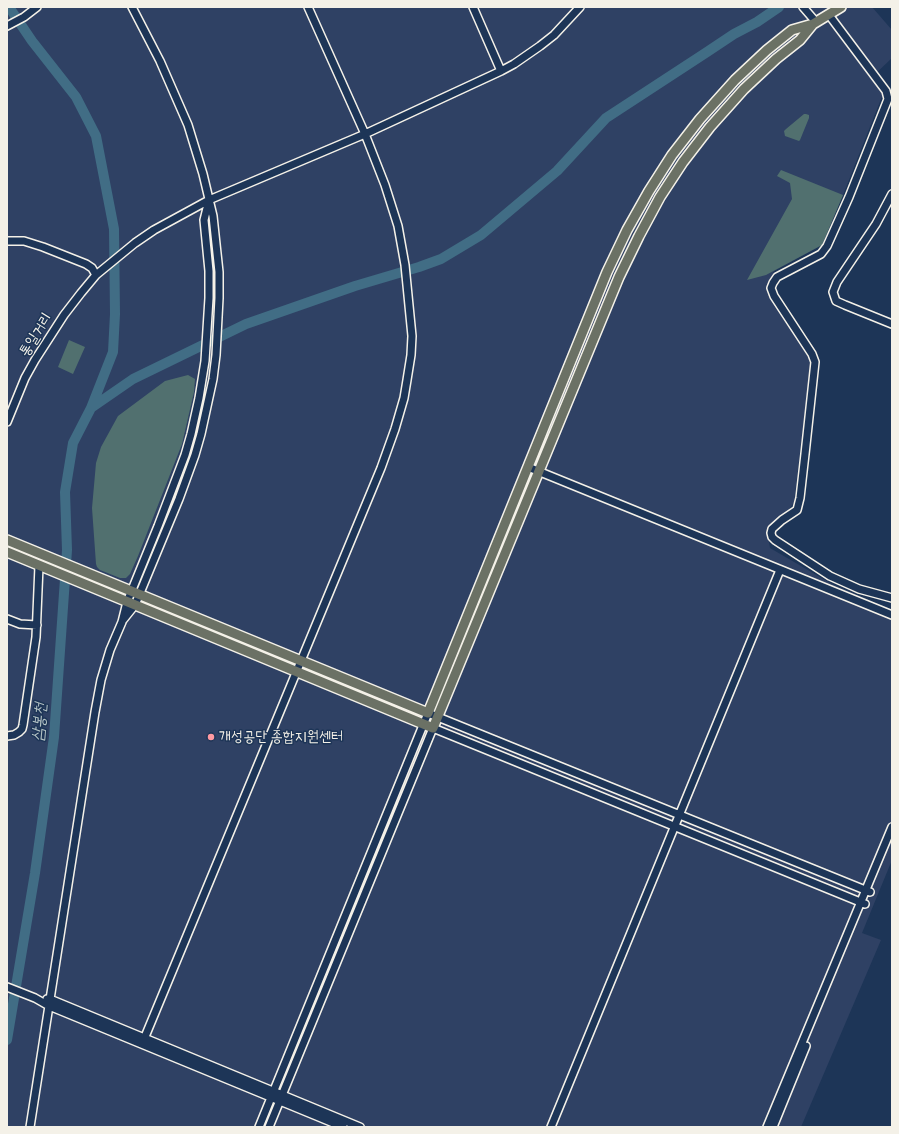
<!DOCTYPE html>
<meta charset="utf-8">
<style>
body{margin:0}
#map{position:relative;width:899px;height:1134px;overflow:hidden;background:#1d3557;font-family:Itim,sans-serif}
canvas{display:block}
.frame{position:absolute;inset:0;border:8px solid #f4f1e8;pointer-events:none}
</style>
<div id="map">
<canvas width="899" height="1134"></canvas>
<div class="frame"></div>
</div>
<script>
const context = document.querySelector('canvas').getContext('2d');
context.lineJoin = 'round';
function paint(path, color) { context.fillStyle = color; context.fill(path, 'evenodd'); }
const shape = rows => new Path2D(rows.map(r => 'M' + r).join(''));
function trace(path, color, width, dash) { context.strokeStyle = color; context.lineWidth = width; context.lineCap = dash ? 'butt' : 'round'; context.setLineDash(dash || []); context.stroke(path); }
function label(font, color, halo, rows, align = 'center') {
  context.font = font + ' Itim,"Poor Story",sans-serif'; context.lineWidth = 3; context.setLineDash([]); context.textBaseline = 'middle'; context.strokeStyle = halo; context.fillStyle = color; for (const [text, x, y, turn = 0] of rows) {
    context.save(); context.translate(x, y); context.rotate((+turn || 0) * Math.PI / 180); context.textAlign = isNaN(turn) ? turn : align; if (halo) context.strokeText(text, 0, 0); context.fillText(text, 0, 0); context.restore();
  }
}
paint(shape([
 [7,7,872,7,892,30,892,58,871,78,883,94,843,195,822,245,774,271,766,289,811,361,794,502,787,513,780,515,767,530,770,548,832,584,892,610,892,860,862,933,881,940,801,1127,7,1127]
]), '#2f4164');
paint(shape([
 [804,114,806,114,809,115,809,118,800,140,799,141,785,136,784,131,786,129],
 [781,170,843,195,822,245,766,275,747,280,792,199,790,183,777,176],
 [69,340,85,347,73,374,58,367],
 [188,375,195,379,194,392,182,444,138,556,130,574,126,578,120,578,100,570,97,567,96,564,92,508,96,463,101,447,118,416,165,381]
]), '#51706f');
trace(shape([
 [91,408,133,379,246,324,355,286,419,267,441,259,481,235,557,171,606,118,707,52,734,34,757,22,779,7],
 [7,1040,35,873,54,737,67,550,65,492,73,443,91,408,113,352,115,314,114,229,96,136,76,97,32,41,9,7]
]), '#416d85', 10);
const minor = shape([
 [473,7,501,71],
 [803,7,816,22],
 [829,15,886,91,888,99,849,197,827,246,821,254,777,277,773,283,771,288,774,296,812,354,815,362,805,454,800,498,797,510,782,520,772,529,771,533,772,537,775,540,830,576,859,589,892,598],
 [7,26,24,17,37,7],
 [892,194,876,224,837,282,833,292,836,301,845,305,892,324],
 [7,241,24,241,43,247,86,264,92,268,96,275],
 [7,422,25,378,35,360,64,315,81,293,96,275,135,243,154,230,209,200,365,134,501,71,514,64,540,46,554,35,580,7],
 [528,467,892,615],
 [7,619,20,624,37,625],
 [123,620,135,605,179,499,195,455,201,434,213,379,216,355,219,298,219,272,213,216,203,174,188,125,160,61,132,7],
 [7,736,14,735,19,732,22,729,23,725,36,637,39,566],
 [7,987,35,998,49,1006,343,1127],
 [47,999,50,999,360,1127],
 [142,1044,381,468,395,429,404,398,407,380,411,355,412,336,405,265,398,226,385,185,365,134,308,7],
 [30,1127,95,712,101,680,110,650,122,622,127,602,158,526,185,455,191,434,199,398,205,361,209,298,209,271,204,220,209,200],
 [259,1127,428,713,870,892],
 [269,1127,433,728,865,904],
 [551,1127,780,570],
 [767,1127,892,827],
 [773,1127,806,1046]
]);
const major = shape([
 [7,540,428,713,607,272,627,230,649,191,672,155,700,119,735,80,767,50,792,30,813,24,841,7],
 [7,552,433,728,619,277,639,236,660,197,683,162,710,127,744,89,776,59,800,40,813,24]
]);
trace(minor, '#f4f1e8', 10);
trace(major, '#f4f1e8', 12);
trace(minor, '#1d3557', 7);
trace(major, '#6b7165', 9);
for (const [x, y, r, color] of [
 [211,737,4,"#ff9aa2"]
]) { const dot = new Path2D(); dot.arc(x, y, r, 0, 2 * Math.PI); context.fillStyle = color; context.fill(dot); trace(dot, '#1d3557', 1.5); }
label('15px', '#f4f1e8', '#1d3557', [
 ["통일거리",36,335,-58]
]);
label('15px', '#f4f1e8', '#1d3557', [
 ["개성공단 종합지원센터",219,737]
], 'left');
label('italic 16px', '#b5c3c5', '#1d3557', [
 ["삼봉천",40,722,-85]
]);
</script>
